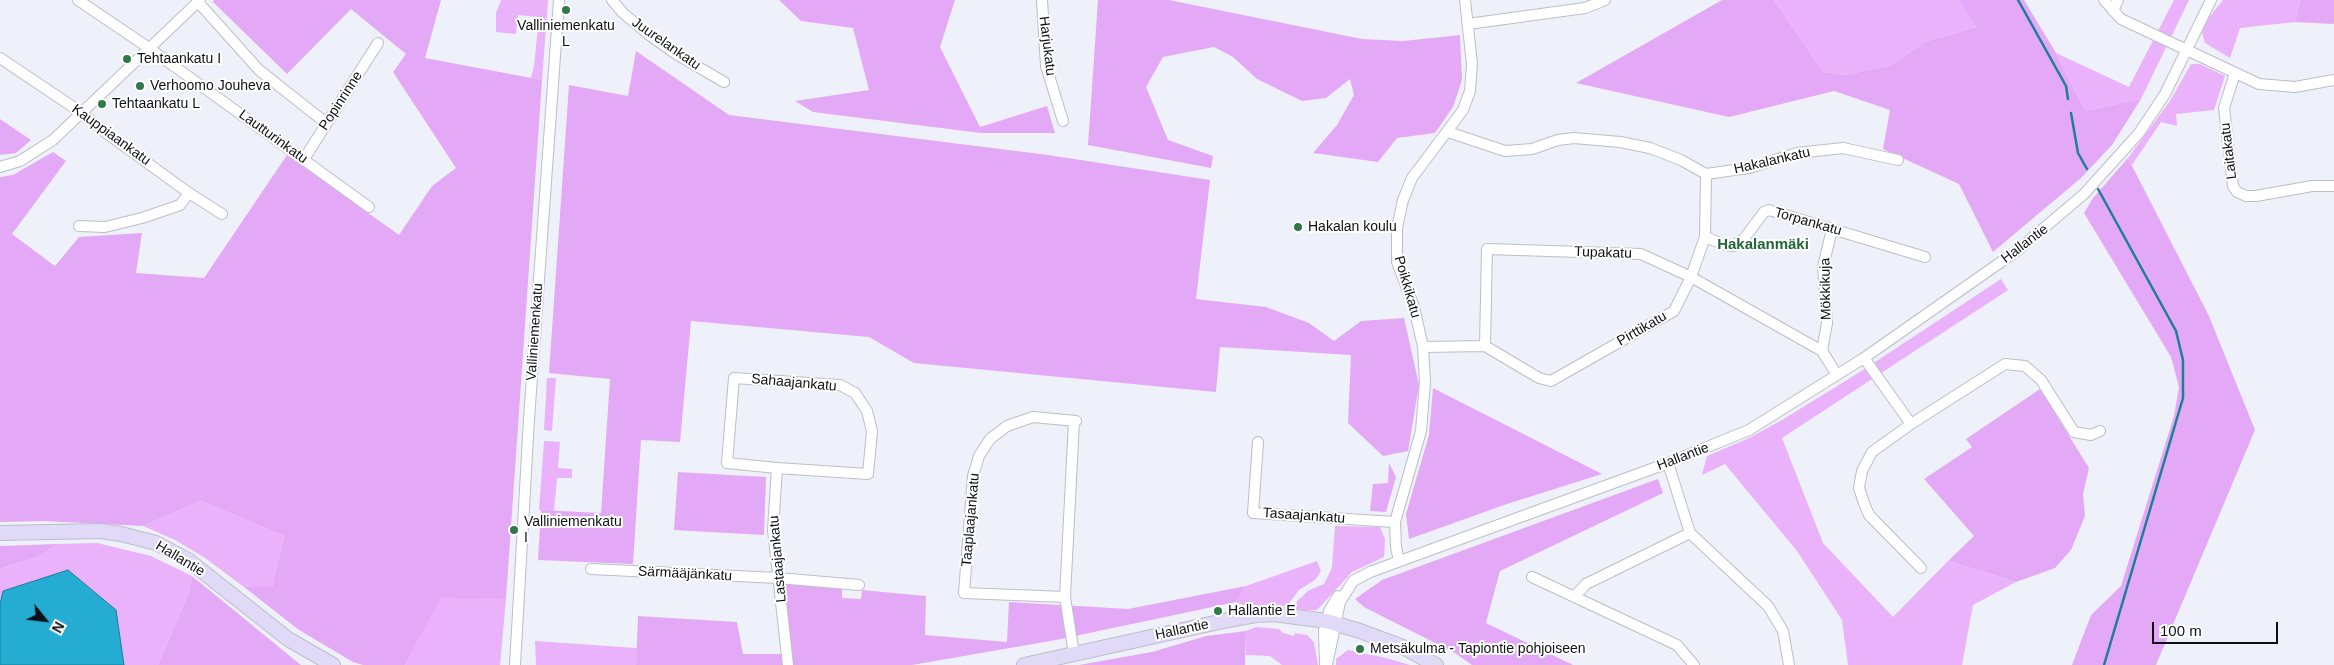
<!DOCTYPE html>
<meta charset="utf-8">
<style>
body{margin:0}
#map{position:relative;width:2334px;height:665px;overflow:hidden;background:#eef1f9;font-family:Arial,sans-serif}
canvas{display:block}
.north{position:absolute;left:20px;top:595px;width:50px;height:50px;-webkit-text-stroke:4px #fff;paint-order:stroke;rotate:119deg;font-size:14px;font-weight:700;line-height:20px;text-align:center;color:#0f1013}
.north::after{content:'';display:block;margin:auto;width:18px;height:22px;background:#0f1013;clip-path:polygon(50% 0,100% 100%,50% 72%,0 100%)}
.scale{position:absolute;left:2152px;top:622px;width:126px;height:22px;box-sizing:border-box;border:2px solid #0f1013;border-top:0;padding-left:6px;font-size:15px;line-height:18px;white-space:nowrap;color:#0f1013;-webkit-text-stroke:4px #fff;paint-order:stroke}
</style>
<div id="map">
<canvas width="2334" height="665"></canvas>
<div class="north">N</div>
<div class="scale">100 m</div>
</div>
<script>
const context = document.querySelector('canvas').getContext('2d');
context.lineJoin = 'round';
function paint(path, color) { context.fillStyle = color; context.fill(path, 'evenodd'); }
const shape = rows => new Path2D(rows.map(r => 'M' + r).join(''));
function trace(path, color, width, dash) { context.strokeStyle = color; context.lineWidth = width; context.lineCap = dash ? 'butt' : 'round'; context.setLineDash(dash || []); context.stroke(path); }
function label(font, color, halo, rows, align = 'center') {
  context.font = font + ' Arial,sans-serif'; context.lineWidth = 4; context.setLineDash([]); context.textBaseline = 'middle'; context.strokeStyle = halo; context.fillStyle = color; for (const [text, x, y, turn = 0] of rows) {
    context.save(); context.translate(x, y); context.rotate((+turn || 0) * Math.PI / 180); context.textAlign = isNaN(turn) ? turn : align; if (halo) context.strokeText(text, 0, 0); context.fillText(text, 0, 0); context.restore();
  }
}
paint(shape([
 [501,0,548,0,542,80,531,78,534,66,539,17,518,15,516,34,496,32,496,13],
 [1774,0,1958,0,1976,27,1924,42,1892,65,1845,75,1823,72],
 [2174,0,2189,0,2141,99,2085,111,2056,53,2129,87],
 [2223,0,2300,0,2295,22,2240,28,2230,58,2205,43,2202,33,2207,20],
 [2191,64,2200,64,2225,76,2214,110,2176,114,2177,126,2161,122,2132,165,2128,158,2170,101],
 [2001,279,2008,290,1782,438,1823,543,1893,617,1948,561,2016,582,1973,605,1962,665,1848,665,1842,620,1797,551,1725,464,1702,475,1707,456,1747,439,1782,420,1860,372],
 [547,378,556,378,552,431,544,430],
 [544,441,560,442,558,468,572,469,572,478,557,478,554,511,539,510],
 [201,501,284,536,272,587,244,587,205,558,175,540,143,526],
 [1335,526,1380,527,1385,539,1384,557,1352,572,1317,610,1295,610,1297,601,1309,590,1324,584,1332,568],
 [97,543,151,556,192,576,189,592,158,665,124,665,116,610,3,591,0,604,0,569,38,557,57,544],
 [1317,561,1321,571,1315,580,1299,590,1287,606,1245,606,1236,602,1246,586],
 [441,597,506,599,500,665,405,665],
 [1256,627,1279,629,1283,633,1294,636,1295,633,1307,635,1314,642,1318,665,1282,665,1270,656,1246,655,1246,631],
 [535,641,637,648,636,665,536,665],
 [1348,650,1386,658,1410,665,1336,665,1336,659]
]), '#e9b2fa');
paint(shape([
 [214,0,441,0,425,58,542,80,506,599,441,598,405,665,363,665,353,662,299,630,244,587,272,587,284,536,201,501,143,526,43,521,0,522,0,177,13,175,53,152,66,161,12,234,55,266,79,237,142,233,136,273,204,278,287,155,399,235,432,186,456,168,393,72,406,54,351,9,287,74,213,2],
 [779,0,955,0,940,47,980,127,1047,106,1055,133,981,133,813,112,795,101,869,90,853,28,801,21],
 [1098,0,1169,0,1362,39,1403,41,1460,35,1462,80,1453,107,1435,133,1397,138,1378,162,1313,153,1337,125,1354,95,1350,79,1326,98,1302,101,1257,79,1233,57,1214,47,1163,57,1146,87,1168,140,1213,156,1211,168,1088,145],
 [1722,0,1774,0,1823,72,1845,75,1892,65,1924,42,1976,27,1958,0,2024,0,2056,53,2085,111,2141,99,2112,145,2081,178,1993,252,1959,184,1883,149,1890,110,1834,91,1729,117,1576,83],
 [2300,0,2334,0,2334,24,2295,22],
 [636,51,729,115,1048,155,1210,180,1196,299,1266,307,1309,323,1334,341,1361,321,1404,318,1419,385,1408,451,1383,456,1348,423,1351,355,1220,347,1216,392,914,363,869,337,691,321,680,442,641,440,633,564,538,560,541,510,601,513,610,379,549,373,569,85,628,96],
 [0,119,31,140,16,153,0,155],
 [2128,158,2209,316,2255,430,2156,665,2072,665,2091,615,2121,586,2174,416,2179,387,2171,357,2084,213,2093,198],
 [1433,388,1602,474,1507,504,1409,539,1406,514,1429,435],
 [2040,389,2089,468,2083,494,2085,516,2071,550,2055,568,2016,582,1948,561,1974,536,1924,479,1972,447,1966,439],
 [1389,463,1396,477,1386,512,1370,511,1373,484,1388,483],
 [678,472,766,477,764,535,674,530],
 [1658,479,1663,493,1500,571,1486,623,1573,665,1472,665,1455,653,1364,607,1355,599,1382,580],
 [57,544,38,557,0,569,0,546],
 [192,576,296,661,301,665,158,665,189,592],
 [783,583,842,589,842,598,861,599,862,590,926,596,925,635,1007,642,1009,602,1128,609,1246,586,1236,602,1056,640,912,665,636,665,638,616,737,622,743,654,790,654],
 [1246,631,1245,665,1079,665,1152,652,1206,636]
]), '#e4a9f6');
const water = shape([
 [68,570,116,610,124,665,0,665,0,604,3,591,68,570]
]);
paint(water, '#24acd3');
trace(water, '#1e7d99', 1);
trace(shape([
 [2018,0,2066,86,2068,99],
 [2071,113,2078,153,2087,169],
 [2098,189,2176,331,2183,360,2183,398,2104,665]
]), '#1e7d99', 2.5);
const street = shape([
 [78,0,149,48,369,207],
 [612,0,623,13,648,34,676,54,724,82],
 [1042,0,1046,66,1063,121],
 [2104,0,2121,19,2259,84,2295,87,2334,80],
 [198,2,259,70,326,123],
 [2113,11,2118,0],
 [1468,24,1585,8,1605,0],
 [0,58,82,113,106,133,189,193,222,214],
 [2235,73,2224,108,2233,186,2237,192,2246,196,2256,196,2312,186,2334,186],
 [1448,132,1505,151,1532,149,1558,140,1574,138,1620,142,1650,148,1681,160,1706,174,1749,168,1797,153,1843,148,1898,160],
 [304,159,378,43],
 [0,167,20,161,53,140,200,0],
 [79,226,105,227,142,218,180,205,189,193],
 [1705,237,1725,245,1733,246,1743,240,1764,212,1769,210,1925,257],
 [1485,346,1487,249,1641,254,1691,277,1822,351,1837,375],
 [1485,346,1539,378,1551,381,1674,311,1691,277,1705,237,1706,174],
 [1423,347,1485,346],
 [1822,351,1827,323,1823,267,1832,229],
 [1864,358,1911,424],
 [1074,421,1065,597,1074,654],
 [1258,442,1253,513,1395,522],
 [1668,463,1690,533,1768,606,1783,631,1789,665],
 [777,468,868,474,872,431,867,411,855,393,840,385,734,378,727,463,777,468,773,530,788,665],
 [1399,561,1396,547,1395,522,1421,431,1425,382,1423,347,1414,307,1397,262,1397,228,1403,200,1412,178,1463,110,1470,91,1472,64,1465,0],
 [1921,568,1869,515,1864,503,1859,488,1862,471,1872,452,1911,424,2005,364,2025,366,2041,380,2074,432,2091,435,2100,431],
 [591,569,778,578,859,585],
 [1532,577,1677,645,1694,665],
 [1575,596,1586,584,1690,533],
 [1065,597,964,593,973,476,979,456,990,439,1007,426,1033,417,1076,421],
 [515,665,529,419,559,0],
 [1325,665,1324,631,1329,611,1338,596],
 [1327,665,1340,602,1353,581,1370,572,1668,463,1749,430,1864,358,2018,250,2084,194,2139,133,2165,94,2211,0]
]);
const secondary = shape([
 [0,533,101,531,121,534,156,543,188,560,288,639,333,665],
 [1024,665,1228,620,1256,615,1274,614,1326,621,1360,631,1403,647,1436,665]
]);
trace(street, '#bcbec6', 12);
trace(secondary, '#bcbec6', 16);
trace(street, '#fff', 10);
trace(secondary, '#e1d9f8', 14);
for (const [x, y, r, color] of [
 [566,10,5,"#2e7947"],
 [127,59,5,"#2e7947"],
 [140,86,5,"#2e7947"],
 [102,104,5,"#2e7947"],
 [1298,227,5,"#2e7947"],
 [514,530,5,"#2e7947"],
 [1218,611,5,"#2e7947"],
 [1360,649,5,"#2e7947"]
]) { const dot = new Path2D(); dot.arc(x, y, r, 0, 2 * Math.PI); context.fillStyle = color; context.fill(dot); trace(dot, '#fff', 2); }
label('14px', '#0f1013', '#fff', [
 ["Valliniemenkatu",566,26,"center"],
 ["L",566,42,"center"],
 ["Tehtaankatu I",137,59],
 ["Verhoomo Jouheva",150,86],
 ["Tehtaankatu L",112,104],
 ["Hakalan koulu",1308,227],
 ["Valliniemenkatu",524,522],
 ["I",524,538],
 ["Hallantie E",1228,611],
 ["Metsäkulma - Tapiontie pohjoiseen",1370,649]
], 'left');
label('14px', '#0f1013', '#fff', [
 ["Juurelankatu",666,44,35],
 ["Harjukatu",1047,46,83],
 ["Popinrinne",341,101,-57],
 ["Kauppiaankatu",111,135,36],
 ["Lautturinkatu",273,137,36],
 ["Laitakatu",2229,151,-97],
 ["Hakalankatu",1772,161,-13],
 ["Torpankatu",1808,222,16],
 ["Hallantie",2025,244,-37],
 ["Tupakatu",1603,253,2],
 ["Poikkikatu",1407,287,74],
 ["Mökkikuja",1826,289,-91],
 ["Pirttikatu",1642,329,-30],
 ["Valliniemenkatu",535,332,-86],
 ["Sahaajankatu",794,383,5],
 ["Hallantie",1683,457,-21],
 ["Tasaajankatu",1304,516,4],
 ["Taaplaajankatu",971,520,-85],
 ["Hallantie",180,559,31],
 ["Lastaajankatu",778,559,-95],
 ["Särmääjänkatu",685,574,3],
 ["Hallantie",1182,630,-12]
]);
label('bold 15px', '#216639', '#fff', [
 ["Hakalanmäki",1763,245]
]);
</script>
